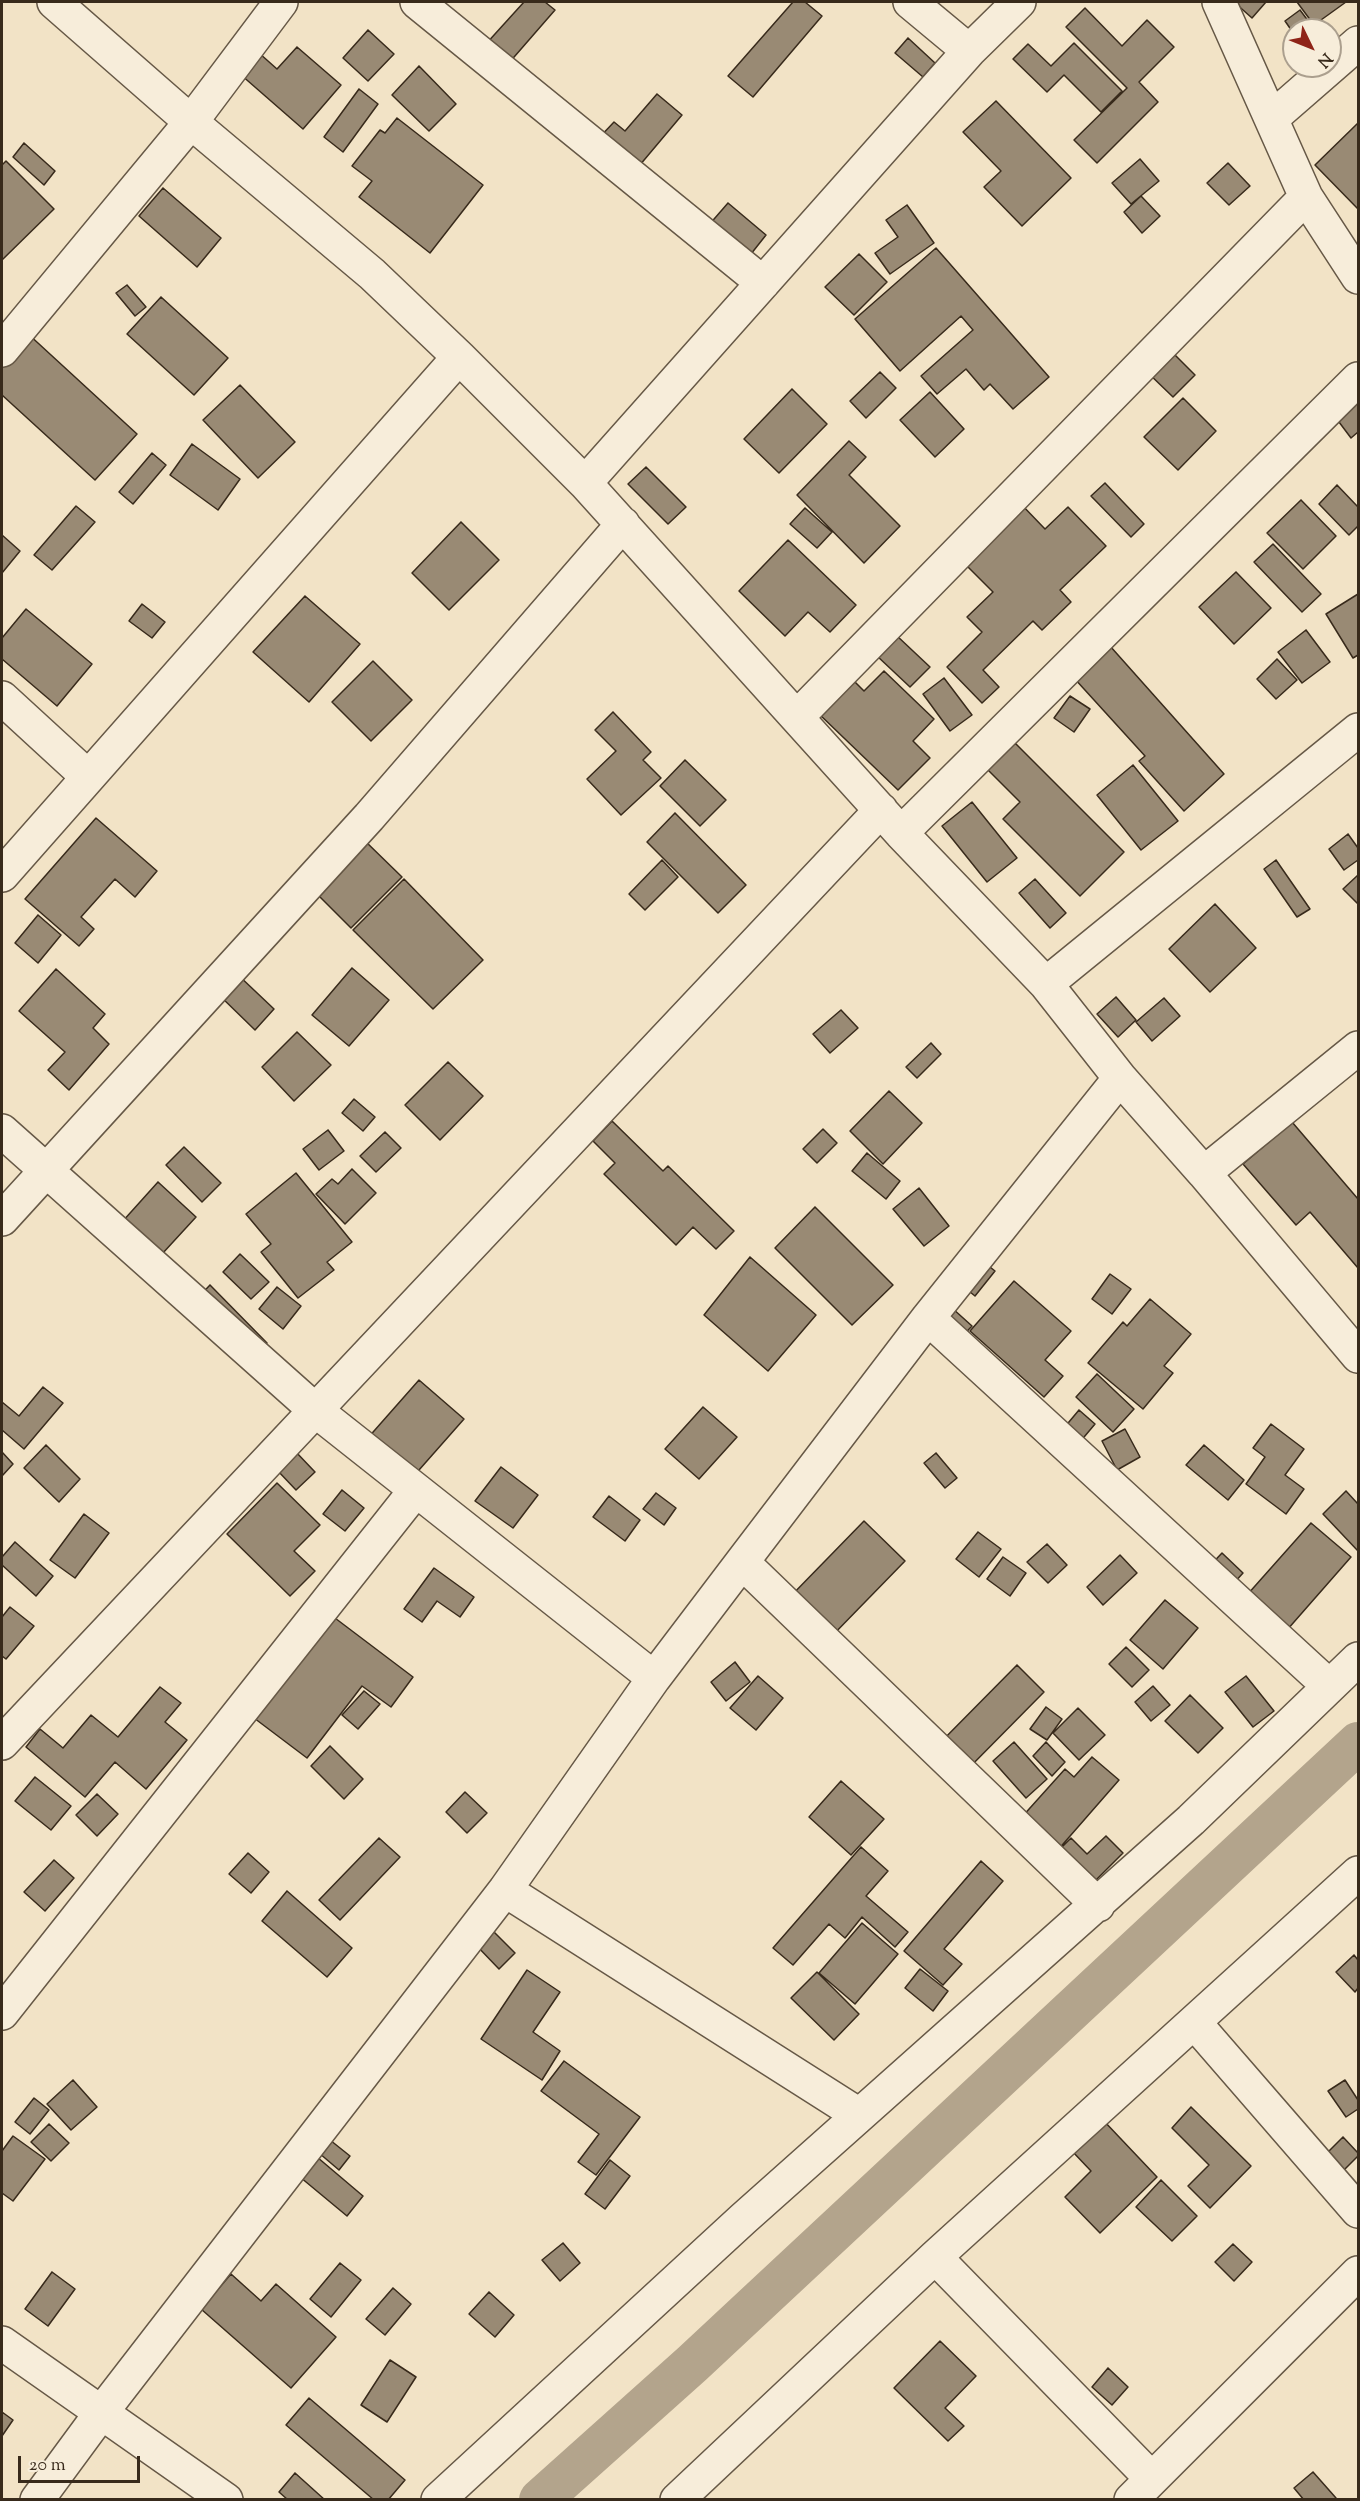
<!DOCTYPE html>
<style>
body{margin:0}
#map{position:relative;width:1360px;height:2501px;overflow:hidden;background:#f2e3c6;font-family:"Sorts Mill Goudy",serif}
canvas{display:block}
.frame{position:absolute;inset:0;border:3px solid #382a1b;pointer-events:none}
.north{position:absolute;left:1282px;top:18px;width:60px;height:60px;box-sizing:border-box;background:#f7edda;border:2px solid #ab9f8e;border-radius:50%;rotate:133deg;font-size:16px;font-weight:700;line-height:24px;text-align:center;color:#382a1b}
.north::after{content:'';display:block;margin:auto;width:21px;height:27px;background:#8f2418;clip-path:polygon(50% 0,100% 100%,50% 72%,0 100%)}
.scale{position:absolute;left:18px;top:2456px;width:122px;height:27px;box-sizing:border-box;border:3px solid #382a1b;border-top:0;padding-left:8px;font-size:18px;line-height:21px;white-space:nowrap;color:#382a1b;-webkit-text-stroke:4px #f7edda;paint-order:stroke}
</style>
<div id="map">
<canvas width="1360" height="2501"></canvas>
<div class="frame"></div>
<div class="north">N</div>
<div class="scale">20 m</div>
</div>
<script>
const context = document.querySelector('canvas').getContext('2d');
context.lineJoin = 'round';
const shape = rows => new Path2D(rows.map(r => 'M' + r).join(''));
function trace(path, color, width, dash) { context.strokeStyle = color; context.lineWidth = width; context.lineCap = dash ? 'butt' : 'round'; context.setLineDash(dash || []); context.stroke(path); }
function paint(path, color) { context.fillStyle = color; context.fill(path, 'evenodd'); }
trace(shape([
 [540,2500,692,2364,1358,1743]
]), '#b3a48c', 42);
const building = shape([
 [524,2,545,2,555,10,508,64,485,45,524,2],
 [793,2,805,2,822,16,753,97,728,76,793,2],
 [1234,2,1266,2,1252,18,1234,2],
 [1297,2,1346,2,1314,25,1297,2],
 [1085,8,1122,46,1147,20,1174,47,1139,82,1158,102,1097,163,1074,140,1127,88,1066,27,1085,8],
 [1300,10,1315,30,1294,30,1294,34,1285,21,1300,10],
 [368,30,394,54,368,81,343,58,368,30],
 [908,38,935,63,923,77,895,53,908,38],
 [1074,43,1122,91,1101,112,1064,75,1047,92,1013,59,1028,44,1051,66,1074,43],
 [297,47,341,85,303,129,240,74,259,53,277,69,297,47],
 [419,66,456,104,429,131,392,95,419,66],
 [359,89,378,104,343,152,324,137,359,89],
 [657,94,682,115,634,172,597,140,614,122,625,131,657,94],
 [996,101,1071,178,1022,226,984,187,1001,171,963,132,996,101],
 [397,118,483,185,430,253,359,197,372,181,352,166,380,130,385,133,397,118],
 [1358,123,1358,209,1315,165,1358,123],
 [24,143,55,171,44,185,13,157,24,143],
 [1140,159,1159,181,1131,204,1112,183,1140,159],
 [6,161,54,209,2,260,2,165,6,161],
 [1228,163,1250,186,1229,205,1207,183,1228,163],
 [163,188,221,238,197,267,139,216,163,188],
 [1141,196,1160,216,1142,233,1124,212,1141,196],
 [728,203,766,235,747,259,708,226,728,203],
 [907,205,934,243,890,274,875,253,898,237,886,220,907,205],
 [936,248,1049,377,1013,409,990,384,984,390,966,369,937,394,921,376,973,330,961,316,900,371,855,319,936,248],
 [859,254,887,282,854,315,825,287,859,254],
 [127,285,146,307,135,316,116,293,127,285],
 [161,297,228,358,194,395,127,334,161,297],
 [26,332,137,434,95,480,2,395,2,358,26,332],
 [1167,347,1195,375,1173,397,1145,370,1167,347],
 [880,372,896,388,866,418,850,401,880,372],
 [240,385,295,442,258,478,203,420,240,385],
 [792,389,827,424,779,473,744,439,792,389],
 [930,392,964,429,935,457,900,420,930,392],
 [1183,398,1216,431,1178,470,1144,437,1183,398],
 [1358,398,1358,432,1351,438,1333,414,1358,398],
 [849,441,866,457,849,475,900,526,864,563,797,495,849,441],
 [192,444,240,479,218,510,170,475,192,444],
 [152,453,166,465,133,504,119,492,152,453],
 [646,467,686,507,668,524,628,484,646,467],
 [1105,483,1144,524,1131,537,1091,496,1105,483],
 [1337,485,1358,507,1358,526,1349,535,1319,504,1337,485],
 [1301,500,1336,536,1303,569,1267,533,1301,500],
 [1019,502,1045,529,1068,507,1106,546,1060,590,1071,602,1042,630,1033,621,983,670,999,687,982,703,947,667,982,632,967,617,993,592,961,560,1019,502],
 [76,506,95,522,52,570,34,555,76,506],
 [805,508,832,532,817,548,790,524,805,508],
 [461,522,499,560,449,610,412,573,461,522],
 [2,535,20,551,2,573,2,535],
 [788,540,856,605,830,632,808,612,785,636,739,591,788,540],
 [1273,544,1321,594,1302,612,1254,562,1273,544],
 [1236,572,1271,608,1234,644,1199,607,1236,572],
 [1358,594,1358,655,1353,658,1326,614,1358,594],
 [305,596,360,644,309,702,253,652,305,596],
 [142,604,165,622,152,638,129,621,142,604],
 [26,609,92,664,57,706,2,659,2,638,26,609],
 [1306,630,1330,662,1302,683,1278,652,1306,630],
 [896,635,930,667,910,687,876,655,896,635],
 [1110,646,1224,774,1184,811,1139,761,1145,756,1074,678,1110,646],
 [1277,659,1297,680,1276,699,1257,679,1277,659],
 [373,661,412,700,371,741,332,702,373,661],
 [884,671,934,719,913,741,930,758,898,790,818,713,852,679,864,691,884,671],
 [944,678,972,715,950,731,923,694,944,678],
 [1070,696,1090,709,1074,732,1054,718,1070,696],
 [613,712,651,752,643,760,661,778,621,815,587,779,616,751,595,730,613,712],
 [1015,743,1124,852,1080,896,1003,819,1020,802,988,770,1015,743],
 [685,760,726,800,700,826,660,786,685,760],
 [1133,765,1178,821,1141,850,1097,795,1133,765],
 [972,802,1017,858,987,882,942,826,972,802],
 [675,813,746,885,718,913,647,842,675,813],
 [96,818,157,871,135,897,115,879,81,917,94,929,79,946,25,899,96,818],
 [1348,834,1358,848,1358,860,1344,870,1329,849,1348,834],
 [363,839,402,877,351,928,313,890,363,839],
 [662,860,678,877,645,910,629,894,662,860],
 [1276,860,1310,909,1297,917,1264,869,1276,860],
 [1358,875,1358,904,1343,889,1358,875],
 [404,879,483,960,433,1009,353,930,404,879],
 [1035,879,1066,913,1050,928,1019,893,1035,879],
 [1215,904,1256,948,1210,992,1169,949,1215,904],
 [38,915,61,935,38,963,15,943,38,915],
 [352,968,389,1000,349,1046,312,1015,352,968],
 [56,969,105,1014,93,1028,109,1044,69,1090,48,1070,65,1052,19,1011,56,969],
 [236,973,274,1009,255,1030,217,993,236,973],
 [1116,997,1136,1020,1118,1037,1097,1014,1116,997],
 [1164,998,1180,1016,1152,1041,1136,1022,1164,998],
 [841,1010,858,1028,830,1053,813,1034,841,1010],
 [297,1032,331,1065,294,1101,262,1067,297,1032],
 [931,1043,941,1054,917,1078,906,1067,931,1043],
 [448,1062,483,1096,440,1140,405,1105,448,1062],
 [889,1091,922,1123,883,1164,850,1131,889,1091],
 [354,1099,375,1117,363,1131,342,1113,354,1099],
 [612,1121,663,1171,668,1166,734,1231,716,1249,693,1227,676,1245,604,1174,615,1163,593,1141,612,1121],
 [1292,1122,1358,1199,1358,1268,1310,1212,1296,1225,1243,1164,1292,1122],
 [823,1129,837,1143,817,1163,803,1149,823,1129],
 [328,1130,344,1151,319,1170,303,1149,328,1130],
 [385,1132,401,1148,376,1172,360,1156,385,1132],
 [184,1147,221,1183,202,1202,166,1165,184,1147],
 [867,1153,900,1181,886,1199,852,1171,867,1153],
 [352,1169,376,1193,345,1224,316,1194,332,1179,338,1184,352,1169],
 [296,1173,352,1242,327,1262,334,1270,298,1298,261,1252,271,1244,246,1214,296,1173],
 [158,1182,196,1217,151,1266,113,1232,158,1182],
 [919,1188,949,1226,924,1246,893,1209,919,1188],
 [815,1207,893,1285,852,1325,775,1248,815,1207],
 [240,1254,269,1282,251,1299,223,1272,240,1254],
 [975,1255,995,1271,975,1296,954,1279,975,1255],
 [750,1257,816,1315,768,1371,704,1315,750,1257],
 [1110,1274,1131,1289,1112,1314,1092,1299,1110,1274],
 [1014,1281,1071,1331,1045,1360,1063,1376,1044,1397,970,1331,1014,1281],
 [210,1285,267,1343,248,1362,191,1305,210,1285],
 [277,1287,301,1306,283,1329,259,1309,277,1287],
 [942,1299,972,1326,957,1342,942,1299],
 [1150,1299,1191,1334,1164,1366,1173,1373,1143,1409,1088,1363,1123,1322,1127,1326,1150,1299],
 [1097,1374,1134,1409,1113,1432,1076,1397,1097,1374],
 [419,1380,464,1419,404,1487,359,1448,419,1380],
 [43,1387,63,1403,24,1449,2,1430,2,1402,19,1416,43,1387],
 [703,1407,737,1437,699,1479,665,1449,703,1407],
 [1079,1410,1095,1424,1069,1455,1053,1441,1079,1410],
 [1271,1424,1304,1449,1285,1475,1304,1489,1286,1514,1246,1484,1265,1457,1253,1448,1271,1424],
 [1125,1429,1140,1457,1117,1470,1102,1441,1125,1429],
 [46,1445,80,1479,59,1502,24,1468,46,1445],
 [1204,1445,1244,1480,1228,1500,1186,1465,1204,1445],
 [295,1451,315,1472,296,1490,277,1470,295,1451],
 [2,1452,13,1464,2,1476,2,1452],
 [936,1453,957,1478,945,1488,924,1463,936,1453],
 [501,1467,538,1495,513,1528,475,1501,501,1467],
 [277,1483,320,1525,294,1551,315,1571,290,1596,227,1534,277,1483],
 [342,1490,364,1508,345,1531,323,1514,342,1490],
 [1346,1491,1358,1504,1358,1551,1323,1514,1346,1491],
 [656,1493,676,1508,664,1525,643,1509,656,1493],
 [609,1496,640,1520,625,1541,593,1517,609,1496],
 [84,1514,109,1533,75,1578,50,1560,84,1514],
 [864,1521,905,1561,828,1640,787,1600,864,1521],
 [1311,1523,1351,1557,1287,1630,1247,1595,1311,1523],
 [978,1532,1001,1549,979,1577,956,1559,978,1532],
 [15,1542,53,1576,36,1596,2,1565,2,1557,15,1542],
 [1047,1544,1067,1565,1048,1583,1027,1562,1047,1544],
 [1222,1553,1243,1573,1224,1594,1203,1573,1222,1553],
 [1120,1555,1137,1573,1103,1605,1087,1587,1120,1555],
 [1003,1557,1026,1573,1010,1596,987,1579,1003,1557],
 [434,1568,474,1597,460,1617,437,1601,422,1622,404,1609,434,1568],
 [1165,1600,1198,1628,1163,1669,1130,1640,1165,1600],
 [10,1607,34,1626,6,1659,2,1656,2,1617,10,1607],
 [327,1612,413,1677,391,1707,362,1686,307,1758,254,1718,327,1612],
 [1126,1647,1149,1670,1132,1687,1109,1664,1126,1647],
 [735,1662,750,1682,726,1701,711,1682,735,1662],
 [1017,1665,1044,1692,958,1779,931,1752,1017,1665],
 [758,1676,783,1698,756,1730,730,1708,758,1676],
 [1246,1676,1274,1711,1253,1727,1225,1692,1246,1676],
 [1153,1686,1170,1705,1151,1721,1135,1702,1153,1686],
 [160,1687,181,1703,165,1722,187,1740,146,1789,115,1762,85,1797,26,1747,40,1729,63,1748,91,1715,118,1737,160,1687],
 [364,1691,380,1704,358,1729,342,1715,364,1691],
 [1190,1695,1223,1728,1198,1753,1165,1721,1190,1695],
 [1046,1707,1062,1719,1047,1740,1030,1729,1046,1707],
 [1078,1708,1105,1735,1079,1760,1053,1733,1078,1708],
 [1014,1742,1047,1779,1026,1798,993,1761,1014,1742],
 [1046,1742,1065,1762,1052,1776,1033,1756,1046,1742],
 [330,1746,363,1779,344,1799,311,1766,330,1746],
 [1092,1757,1119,1780,1057,1851,1021,1818,1065,1769,1074,1777,1092,1757],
 [35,1777,71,1806,51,1830,15,1801,35,1777],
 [841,1781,884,1819,851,1855,809,1817,841,1781],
 [465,1792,487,1813,467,1833,446,1812,465,1792],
 [97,1794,118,1814,97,1836,76,1815,97,1794],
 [1106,1836,1123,1853,1082,1894,1048,1861,1071,1838,1087,1854,1106,1836],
 [379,1838,400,1857,340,1920,319,1900,379,1838],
 [861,1847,888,1871,866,1896,908,1932,895,1947,862,1917,845,1938,829,1924,793,1965,773,1948,861,1847],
 [248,1853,269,1872,251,1893,229,1874,248,1853],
 [54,1860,74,1878,45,1911,24,1892,54,1860],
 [981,1861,1003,1881,944,1949,962,1964,943,1985,904,1951,981,1861],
 [287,1891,352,1948,327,1977,262,1921,287,1891],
 [862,1923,898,1954,855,2004,819,1973,862,1923],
 [489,1927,515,1953,499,1969,474,1943,489,1927],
 [1354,1955,1358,1960,1358,1988,1355,1992,1336,1972,1354,1955],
 [920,1969,948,1991,933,2011,905,1988,920,1969],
 [527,1970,560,1992,533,2032,560,2051,542,2080,481,2039,527,1970],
 [817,1972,859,2014,834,2040,791,1998,817,1972],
 [564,2061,640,2117,596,2175,578,2162,599,2134,541,2091,564,2061],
 [73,2080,97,2107,71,2130,47,2104,73,2080],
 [1345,2080,1358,2100,1358,2109,1346,2117,1328,2091,1345,2080],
 [34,2098,49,2110,30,2134,15,2122,34,2098],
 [1191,2107,1251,2166,1210,2208,1188,2186,1209,2165,1172,2128,1191,2107],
 [1103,2120,1157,2177,1100,2233,1065,2197,1091,2171,1072,2151,1103,2120],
 [49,2124,69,2143,51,2161,31,2142,49,2124],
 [13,2136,45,2159,13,2201,2,2193,2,2151,13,2136],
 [1343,2137,1358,2153,1358,2156,1335,2179,1318,2162,1343,2137],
 [330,2140,350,2156,339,2170,319,2153,330,2140],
 [317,2157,363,2196,347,2216,300,2177,317,2157],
 [610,2160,630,2176,605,2209,585,2194,610,2160],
 [1161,2180,1197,2216,1172,2241,1136,2207,1161,2180],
 [563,2243,580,2263,560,2281,542,2260,563,2243],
 [1233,2244,1252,2262,1234,2281,1215,2262,1233,2244],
 [340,2263,361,2280,331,2317,310,2299,340,2263],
 [52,2272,75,2289,48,2326,25,2309,52,2272],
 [231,2274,261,2301,276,2284,336,2337,291,2388,201,2309,231,2274],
 [393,2288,411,2304,385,2335,366,2319,393,2288],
 [489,2292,514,2315,495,2337,469,2314,489,2292],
 [940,2341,976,2376,945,2408,964,2426,948,2441,894,2388,940,2341],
 [390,2360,416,2377,387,2422,361,2405,390,2360],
 [1108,2368,1128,2387,1112,2405,1092,2387,1108,2368],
 [309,2398,405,2480,388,2500,374,2500,286,2425,309,2398],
 [2,2412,13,2420,2,2436,2,2412],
 [1313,2472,1336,2498,1334,2500,1304,2500,1294,2488,1313,2472],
 [295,2473,325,2500,288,2500,279,2492,295,2473]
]);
paint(building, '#998a74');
trace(building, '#382a1b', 1.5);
const minor = shape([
 [54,2,191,122,372,274,459,357,585,483,901,833,1046,984,1120,1078,1204,1173,1358,1356],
 [417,2,763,283],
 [910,2,969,51],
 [1219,2,1306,197,1358,277],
 [1272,118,1358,43],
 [2,350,191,122,281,2],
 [585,483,969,51,1019,2],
 [2,698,87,776],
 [797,717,1306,197],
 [901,833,1358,379],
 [2,875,459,357],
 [1046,984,1358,730],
 [2,1131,315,1410,654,1678],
 [1204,1173,1358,1048],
 [2,1219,369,817,623,524],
 [928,1318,1329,1686],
 [742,1562,1098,1905],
 [2,1743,881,810],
 [505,1890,859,2115],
 [2,2013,415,1491],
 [1194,2022,1358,2211],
 [935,2257,1151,2478],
 [2,2343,226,2500],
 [37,2500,101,2413,505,1890,654,1678,742,1562,928,1318,1120,1078],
 [438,2500,743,2219,1191,1820,1358,1659],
 [677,2500,935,2257,1358,1873],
 [1131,2500,1358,2273]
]);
trace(minor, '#665846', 36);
trace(minor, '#f7edda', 33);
</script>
